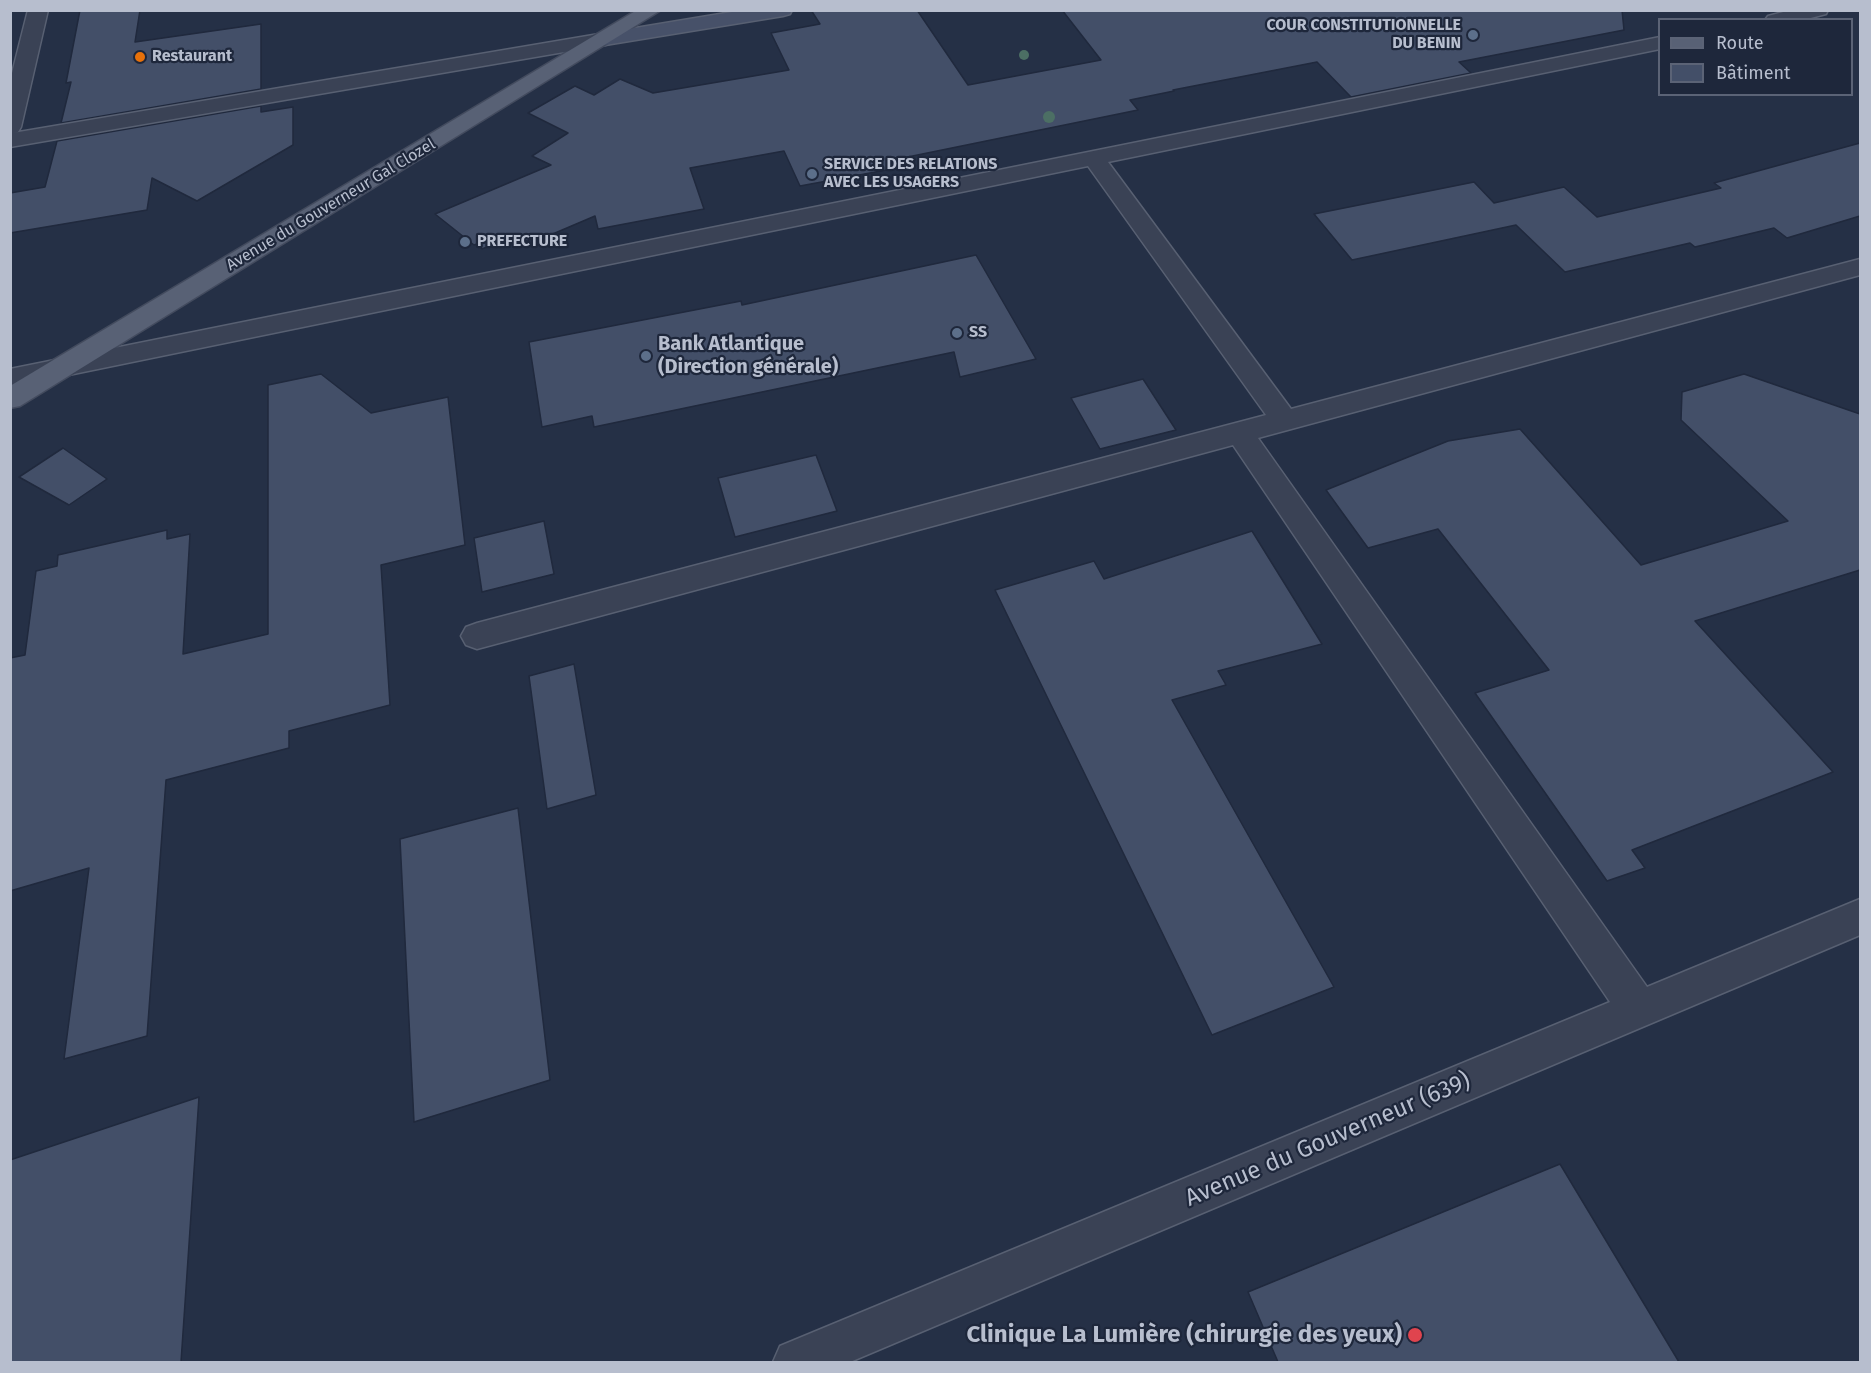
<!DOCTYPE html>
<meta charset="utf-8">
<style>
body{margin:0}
#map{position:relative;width:1871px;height:1373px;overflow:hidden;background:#253046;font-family:"Fira Sans",sans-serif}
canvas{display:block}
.frame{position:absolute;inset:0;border:12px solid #b7bece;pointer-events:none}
.legend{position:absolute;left:1658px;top:18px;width:195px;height:78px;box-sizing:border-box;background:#1e273b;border:2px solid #5b6376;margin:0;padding:8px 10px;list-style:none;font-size:18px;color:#b7bece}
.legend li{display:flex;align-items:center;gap:12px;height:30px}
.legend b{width:30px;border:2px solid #5b6376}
</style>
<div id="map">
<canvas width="1871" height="1373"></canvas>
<div class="frame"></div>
<ul class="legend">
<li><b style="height:8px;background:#586175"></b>Route</li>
<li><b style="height:16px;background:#434f68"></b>Bâtiment</li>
</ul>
</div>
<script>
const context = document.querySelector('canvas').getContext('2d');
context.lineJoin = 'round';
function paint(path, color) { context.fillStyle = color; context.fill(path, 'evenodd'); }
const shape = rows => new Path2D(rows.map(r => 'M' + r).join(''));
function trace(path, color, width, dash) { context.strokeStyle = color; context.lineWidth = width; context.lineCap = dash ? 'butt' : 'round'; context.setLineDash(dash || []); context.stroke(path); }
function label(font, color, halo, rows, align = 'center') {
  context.font = font + ' "Fira Sans",sans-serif'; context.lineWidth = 4.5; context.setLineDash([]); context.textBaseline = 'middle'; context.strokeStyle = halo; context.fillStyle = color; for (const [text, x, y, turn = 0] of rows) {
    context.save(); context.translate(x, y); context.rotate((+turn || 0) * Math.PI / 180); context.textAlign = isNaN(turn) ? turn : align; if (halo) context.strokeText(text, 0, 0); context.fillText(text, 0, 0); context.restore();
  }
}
const building = shape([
 [80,10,140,10,135,42,261,24,261,89,61,123,71,82,66,83,80,10],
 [811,10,917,10,968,85,1101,60,1062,10,1622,10,1624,30,1459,62,1471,73,1351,97,1317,62,1173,90,1174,91,1130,100,1138,110,893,160,897,168,800,186,784,151,690,168,704,209,598,229,595,216,548,236,546,234,526,241,522,238,503,246,499,242,482,249,477,244,474,245,435,214,551,165,532,156,568,133,528,113,575,86,594,95,620,79,653,93,789,70,771,33,820,24,811,10],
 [261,106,261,112,293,107,293,145,197,201,152,178,147,210,10,233,10,193,45,187,57,141,261,106],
 [1860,143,1860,216,1787,238,1774,228,1695,247,1690,243,1565,272,1516,225,1352,260,1314,214,1474,182,1494,203,1564,187,1597,217,1721,188,1714,183,1860,143],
 [976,255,1036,359,960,377,954,352,594,427,592,416,542,427,529,342,741,301,742,305,976,255],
 [321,374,371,413,448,397,465,545,381,565,390,705,289,731,289,748,166,780,147,1036,64,1059,89,868,10,891,10,658,25,655,36,571,57,566,58,555,167,530,167,539,190,534,183,654,268,634,268,385,321,374],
 [1744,374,1860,414,1860,570,1695,621,1833,772,1632,850,1645,868,1607,881,1475,693,1549,670,1438,529,1368,548,1326,490,1448,441,1520,429,1641,565,1788,521,1681,420,1682,392,1744,374],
 [1143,379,1176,430,1100,449,1071,398,1143,379],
 [63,448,107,479,69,505,19,477,63,448],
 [816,455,837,511,735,537,718,478,816,455],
 [544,521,554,574,482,592,474,538,544,521],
 [1252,531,1322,644,1218,671,1226,685,1172,700,1334,987,1212,1035,995,590,1094,561,1104,579,1252,531],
 [574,664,596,795,547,809,529,676,574,664],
 [518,808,550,1080,414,1122,400,839,518,808],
 [199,1097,181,1362,10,1362,10,1160,199,1097],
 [1560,1164,1679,1362,1278,1362,1248,1292,1560,1164]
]);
paint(building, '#434f68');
trace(building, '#20293d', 1.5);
const street = shape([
 [28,10,48,10,21,127,18,132,13,133,605,33,612,35,615,39,612,43,605,45,10,147,10,81,28,10],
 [1791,10,1828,10,1826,14,1803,20,1765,20,1768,16,1791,10],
 [1660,37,1660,49,1108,162,1291,409,1860,259,1860,275,1258,438,1647,987,1860,899,1860,935,850,1362,773,1362,780,1346,1610,1002,1233,445,477,649,466,645,461,636,466,627,477,623,1266,415,1088,166,10,387,10,369,1660,37]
]);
const secondary = shape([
 [744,10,792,10,790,14,783,16,605,45,598,43,595,39,598,35,605,33,744,10]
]);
const primary = shape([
 [637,10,661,10,20,406,10,408,10,386,637,10]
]);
trace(street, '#586072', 3);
trace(secondary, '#586072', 3);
trace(primary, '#434b5e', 3);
paint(street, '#3a4255');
paint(secondary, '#475169');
paint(primary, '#586175');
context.fillStyle = '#4c6f64';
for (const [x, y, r] of [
 [1024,55,5],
 [1049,117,6]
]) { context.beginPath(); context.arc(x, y, r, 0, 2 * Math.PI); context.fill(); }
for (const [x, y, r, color] of [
 [1473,35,6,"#5c6f8a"],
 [140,57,6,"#e8710a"],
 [812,174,6,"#5c6f8a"],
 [465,242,6,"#5c6f8a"],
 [957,333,6,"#5c6f8a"],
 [646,356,6,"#5c6f8a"],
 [1415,1335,8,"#e0444e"]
]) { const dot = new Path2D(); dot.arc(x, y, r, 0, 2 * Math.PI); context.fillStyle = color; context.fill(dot); trace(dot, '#1e273b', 2); }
label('bold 16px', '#b7bece', '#1e273b', [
 ["COUR CONSTITUTIONNELLE",1461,26,"right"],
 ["DU BENIN",1461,44,"right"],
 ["Restaurant",152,57],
 ["SERVICE DES RELATIONS",824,165],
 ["AVEC LES USAGERS",824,183],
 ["PREFECTURE",477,242],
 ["SS",969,333]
], 'left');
label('16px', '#b7bece', '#1e273b', [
 ["Avenue du Gouverneur Gal Clozel",331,205,-31]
]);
label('bold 20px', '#b7bece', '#1e273b', [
 ["Bank Atlantique",658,344],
 ["(Direction générale)",658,367]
], 'left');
label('24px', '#b7bece', '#1e273b', [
 ["Avenue du Gouverneur (639)",1328,1140,-23]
]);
label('bold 24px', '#b7bece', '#1e273b', [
 ["Clinique La Lumière (chirurgie des yeux)",1402,1335]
], 'right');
</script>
